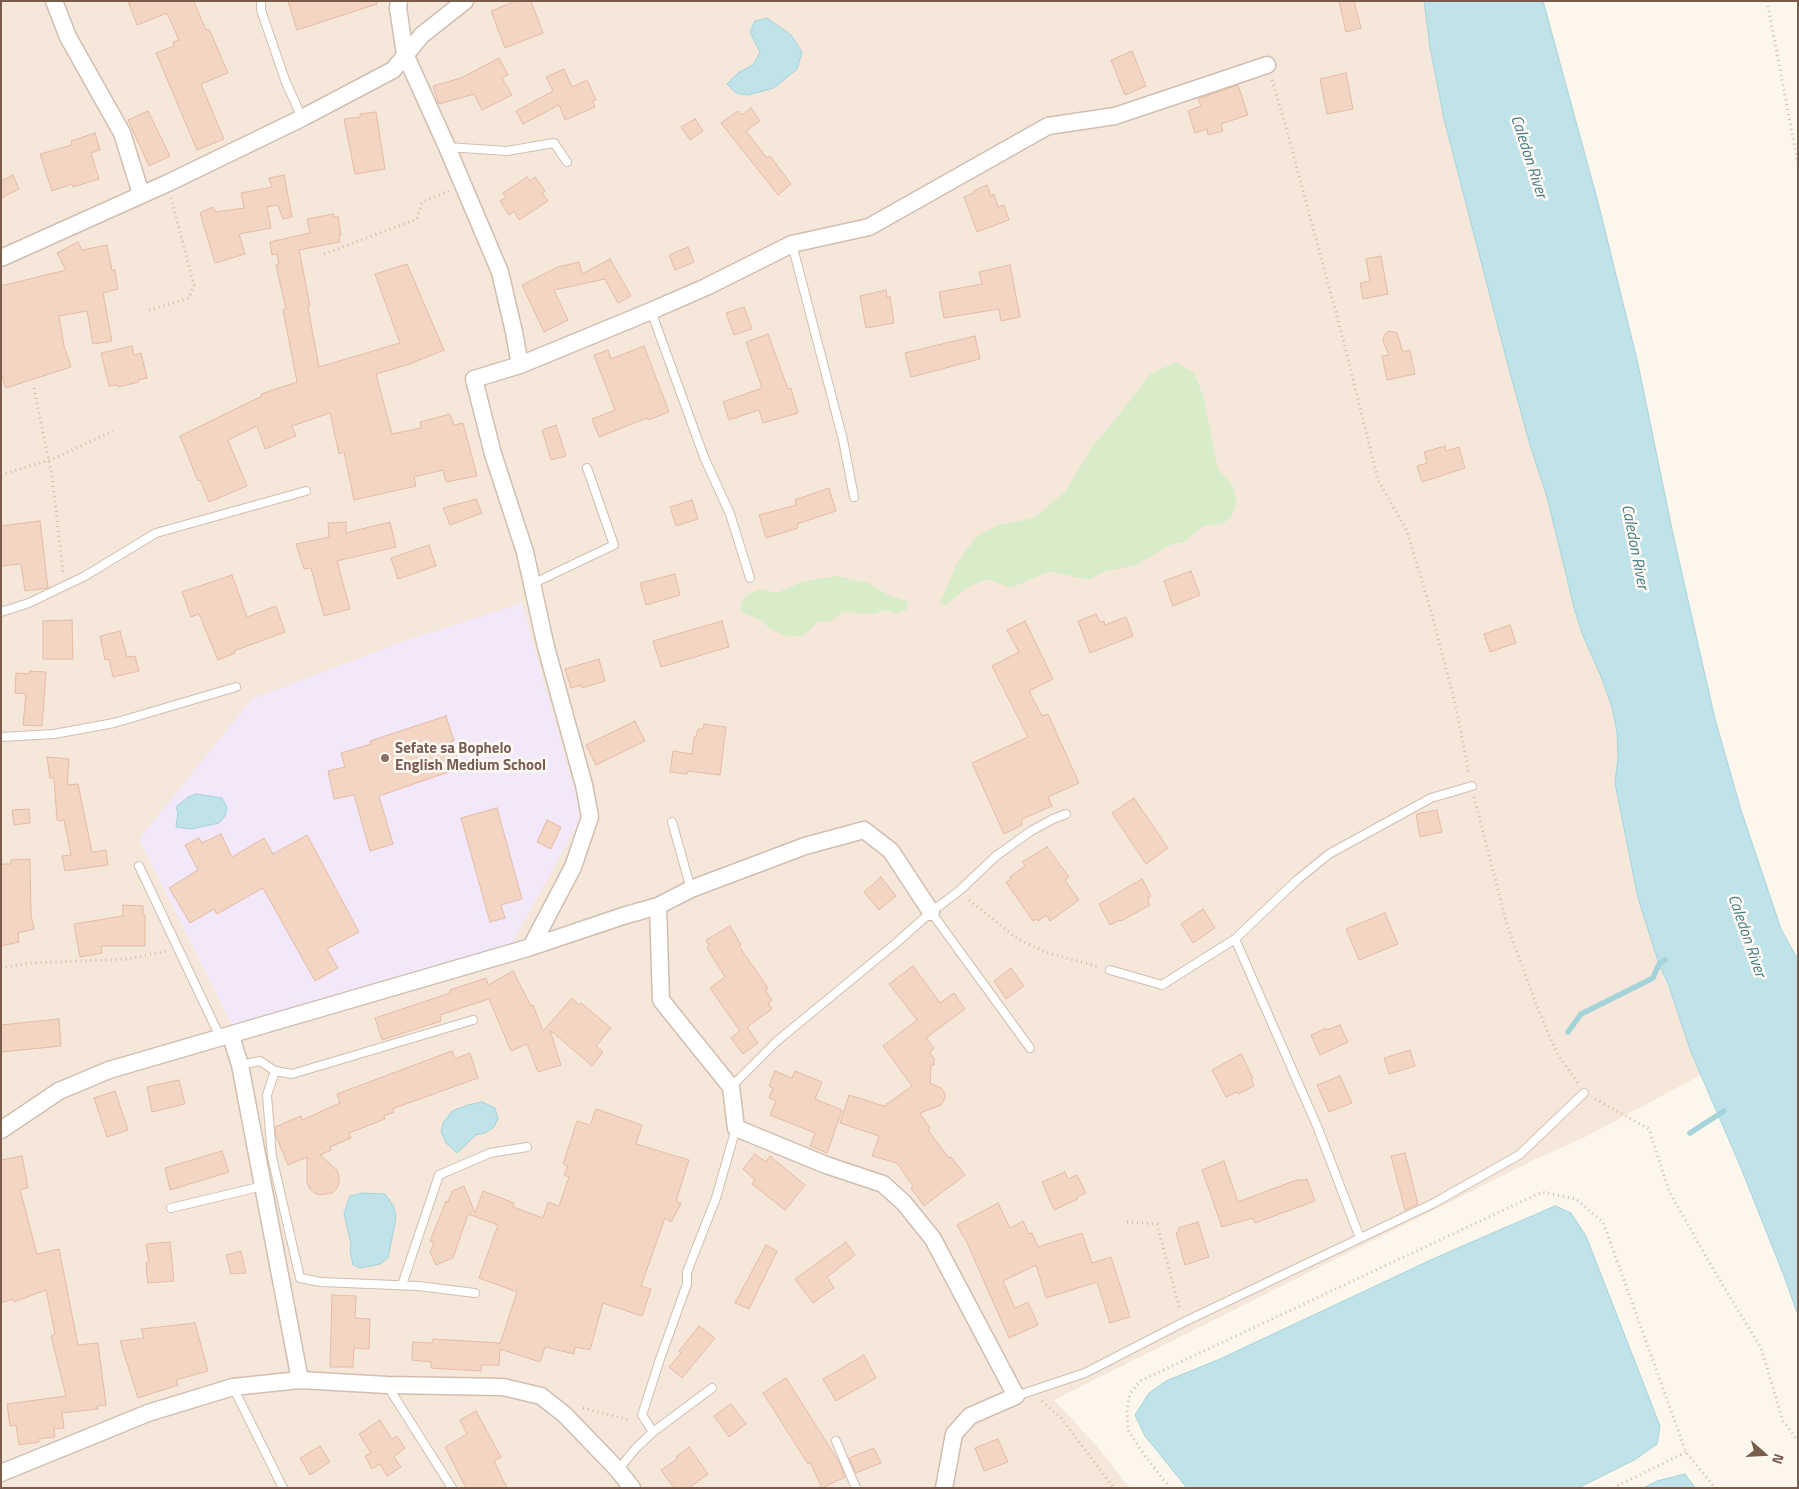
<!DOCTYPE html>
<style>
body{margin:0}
#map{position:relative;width:1799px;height:1489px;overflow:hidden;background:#fdf6ec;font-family:"Titillium Web",sans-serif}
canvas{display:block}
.frame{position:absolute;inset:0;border:2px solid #7a5c4d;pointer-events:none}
.north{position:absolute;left:1739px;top:1429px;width:50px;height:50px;-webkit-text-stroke:4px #fffaf3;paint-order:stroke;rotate:109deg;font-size:14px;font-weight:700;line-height:20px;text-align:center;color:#7a5c4d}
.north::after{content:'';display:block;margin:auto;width:18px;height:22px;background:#7a5c4d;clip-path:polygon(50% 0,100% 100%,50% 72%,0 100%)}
</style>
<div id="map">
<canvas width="1799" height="1489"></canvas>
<div class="frame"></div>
<div class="north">N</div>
</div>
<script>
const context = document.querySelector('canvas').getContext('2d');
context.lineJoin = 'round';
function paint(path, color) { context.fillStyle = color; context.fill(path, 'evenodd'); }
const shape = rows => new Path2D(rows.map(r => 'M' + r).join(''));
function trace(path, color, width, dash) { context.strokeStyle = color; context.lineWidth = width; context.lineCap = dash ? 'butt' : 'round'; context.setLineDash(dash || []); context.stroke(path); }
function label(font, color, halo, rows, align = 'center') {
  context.font = font + ' "Titillium Web",sans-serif'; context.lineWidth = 5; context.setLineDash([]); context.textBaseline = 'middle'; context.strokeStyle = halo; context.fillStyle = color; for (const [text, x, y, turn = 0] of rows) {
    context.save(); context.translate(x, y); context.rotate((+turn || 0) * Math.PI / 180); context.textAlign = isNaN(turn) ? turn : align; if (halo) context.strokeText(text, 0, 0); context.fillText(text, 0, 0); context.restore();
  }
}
paint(shape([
 [1,1,1424,1,1430,47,1444,119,1459,178,1530,445,1547,497,1575,611,1583,636,1600,674,1612,707,1617,732,1618,758,1616,776,1617,795,1638,898,1659,964,1701,1075,1585,1137,1534,1160,1054,1400,1096,1445,1130,1488,1,1488]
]), '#f5e8da');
paint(shape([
 [522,603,582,817,510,946,375,987,232,1025,139,839,252,699,401,642]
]), '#f3e8fa');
paint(shape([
 [1176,362,1194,373,1203,395,1218,469,1233,486,1237,502,1231,518,1221,524,1203,526,1184,542,1170,545,1136,565,1103,572,1089,580,1049,571,1011,588,987,579,968,587,946,605,940,604,956,565,975,538,998,525,1034,518,1065,492,1093,446,1123,410,1149,375],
 [836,576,869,583,888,595,908,602,907,609,897,614,884,610,873,614,844,612,828,622,819,621,803,636,789,637,774,631,757,618,742,613,741,602,748,594,762,589,776,593,802,582]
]), '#d8ecc9');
const water = shape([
 [1424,1,1543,1,1599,206,1638,364,1673,534,1715,719,1741,810,1781,929,1798,960,1798,1315,1784,1276,1741,1168,1691,1052,1668,984,1659,964,1638,898,1615,783,1618,758,1617,732,1612,707,1600,674,1583,636,1575,611,1547,497,1530,445,1508,365,1444,119,1430,47,1424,1],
 [767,18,791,35,802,52,797,69,774,88,748,95,736,93,727,84,738,73,754,64,760,52,750,32,755,21,767,18],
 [196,794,222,798,227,807,225,816,219,823,191,829,176,827,178,812,176,807,188,797,196,794],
 [482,1102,495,1108,498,1118,494,1127,485,1133,476,1135,457,1153,446,1143,441,1132,443,1123,452,1111,468,1105,482,1102],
 [363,1193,385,1194,394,1207,396,1218,388,1258,380,1264,361,1268,353,1265,350,1250,351,1244,344,1213,350,1196,363,1193],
 [1555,1206,1571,1213,1586,1236,1660,1426,1657,1444,1636,1459,1578,1488,1187,1488,1145,1436,1135,1415,1149,1393,1166,1381,1220,1359,1435,1258,1555,1206],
 [1685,1474,1695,1488,1643,1488,1657,1481,1685,1474]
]);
paint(water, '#bfe3e8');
trace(water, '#a5d3da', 1);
trace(shape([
 [1568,1032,1581,1014,1653,978,1659,964,1665,960],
 [1690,1133,1724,1111]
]), '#a5d3da', 5.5);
const building = shape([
 [128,1,195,1,194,2,206,30,209,29,228,73,201,84,224,139,197,150,156,53,174,46,173,42,179,40,167,13,137,25,128,1],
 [288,1,376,1,377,4,297,30,288,1],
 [516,1,531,1,543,33,505,48,491,11,516,1],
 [1339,1,1354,1,1361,28,1346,32,1339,1],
 [1132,51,1146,86,1125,95,1111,60,1132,51],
 [499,58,508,75,502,78,512,95,482,110,474,94,439,104,433,86,461,78,499,58],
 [564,69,572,87,587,80,596,100,592,101,595,107,565,120,559,105,523,124,516,111,553,91,546,77,564,69],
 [1346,73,1353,109,1327,114,1320,79,1346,73],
 [1238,85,1248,115,1221,124,1223,131,1208,135,1207,129,1195,133,1188,111,1201,106,1198,99,1238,85],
 [751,108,760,121,746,131,767,158,770,156,791,184,778,195,721,123,738,111,742,115,751,108],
 [148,111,170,156,149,166,128,120,148,111],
 [376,112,385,169,355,174,344,119,360,117,360,114,376,112],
 [695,119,703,131,690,140,681,127,695,119],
 [95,133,100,150,91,153,99,179,73,187,72,184,52,191,40,154,72,145,71,141,95,133],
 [13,175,19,189,1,198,1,181,13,175],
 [284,175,292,217,283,219,278,205,267,207,271,228,239,234,245,254,215,263,200,213,213,207,216,212,244,208,241,193,272,187,269,178,284,175],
 [527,177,530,181,535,177,545,191,542,193,548,201,519,220,514,211,509,215,500,201,506,197,503,193,527,177],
 [987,185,991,196,994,194,998,207,1004,205,1009,220,977,232,964,197,974,193,973,191,987,185],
 [333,214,334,217,338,216,341,235,339,235,340,242,299,250,310,306,308,306,311,324,319,367,400,343,375,274,407,264,444,350,407,365,376,374,392,434,421,428,420,422,450,414,454,425,463,423,477,476,446,482,443,470,414,477,416,486,354,500,344,452,339,454,330,413,292,426,296,436,265,449,257,426,228,440,247,486,209,502,200,480,198,481,180,436,262,396,261,394,297,382,283,310,286,309,276,265,279,264,277,254,272,255,270,242,310,233,307,219,333,214],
 [78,242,82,250,107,245,112,270,115,270,118,289,103,293,112,341,93,344,87,311,59,316,64,346,71,367,6,388,1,373,1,286,66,270,57,253,78,242],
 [688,247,694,262,675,270,669,255,688,247],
 [1381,256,1388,294,1363,299,1360,283,1370,281,1366,259,1381,256],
 [610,259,631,296,618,303,605,279,554,290,568,320,544,332,522,285,558,267,579,262,582,274,610,259],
 [1010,265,1020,317,1001,321,999,309,944,318,939,292,982,284,979,272,1010,265],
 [886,290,887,297,890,296,894,323,866,328,860,296,886,290],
 [744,307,752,329,734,335,726,313,744,307],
 [1389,331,1397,333,1403,352,1410,350,1415,374,1387,380,1382,356,1389,355,1383,341,1384,335,1389,331],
 [768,334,788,389,791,388,798,413,763,423,759,410,729,420,723,402,762,388,746,342,768,334],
 [975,336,980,359,911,377,905,353,975,336],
 [132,346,134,355,141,353,147,378,138,380,139,382,118,387,117,385,109,386,101,353,132,346],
 [644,346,669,412,648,420,647,418,599,437,592,419,615,410,594,355,608,350,611,359,644,346],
 [556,425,566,456,551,460,542,430,556,425],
 [1445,446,1446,451,1459,447,1465,468,1422,482,1417,466,1427,463,1424,452,1445,446],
 [829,488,836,511,797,524,798,528,766,538,759,515,796,505,795,500,829,488],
 [476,499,482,513,450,525,443,508,476,499],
 [692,500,698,519,676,526,670,507,692,500],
 [40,521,48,588,25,591,21,564,1,566,1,526,40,521],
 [346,522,346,533,390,522,396,547,337,561,350,609,324,616,311,568,304,569,296,544,329,537,328,523,346,522],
 [429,545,436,566,398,579,391,558,429,545],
 [1191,571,1200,595,1173,606,1164,581,1191,571],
 [675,574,680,595,646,605,640,583,675,574],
 [232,575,247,617,276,606,285,632,234,651,235,653,218,660,199,614,191,617,182,592,232,575],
 [1096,614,1100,622,1104,621,1105,625,1126,617,1133,636,1090,653,1078,621,1096,614],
 [72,620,73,659,43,659,43,621,72,620],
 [722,621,729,647,661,667,653,641,722,621],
 [1025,621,1053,679,1029,691,1042,716,1048,714,1079,783,1048,797,1052,806,1022,819,1022,825,1004,834,972,763,1028,737,992,666,1019,652,1007,630,1025,621],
 [1510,625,1516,643,1490,652,1484,634,1510,625],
 [120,631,127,657,135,656,139,671,113,677,109,659,105,660,100,636,120,631],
 [599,659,605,681,582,688,581,685,571,688,565,669,599,659],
 [30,671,46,672,42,726,23,725,26,694,15,693,16,673,29,674,30,671],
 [446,716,454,741,451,741,459,763,456,764,457,769,379,796,393,844,370,851,354,795,334,799,328,771,345,767,341,753,371,744,370,741,446,716],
 [635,721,645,741,596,765,586,745,635,721],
 [704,724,726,727,720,775,688,771,687,774,670,772,673,751,692,754,694,737,696,737,698,729,703,729,704,724],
 [47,757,69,759,67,785,78,784,92,852,106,850,108,865,65,871,62,856,71,855,64,820,59,821,57,820,54,778,50,778,47,757],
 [1134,798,1168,848,1146,864,1112,813,1134,798],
 [497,808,522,899,501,905,505,918,490,922,461,818,497,808],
 [29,809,30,823,14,825,12,810,29,809],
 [1437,810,1442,832,1420,837,1416,814,1437,810],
 [547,820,561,827,551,849,537,842,547,820],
 [221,834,232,857,264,838,273,854,307,835,359,932,327,949,338,968,315,981,263,888,217,914,214,909,190,923,169,888,198,870,185,845,199,838,202,843,221,834],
 [1047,847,1069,877,1065,880,1079,900,1050,921,1046,915,1038,921,1037,919,1033,921,1006,882,1011,879,1010,877,1025,866,1022,862,1047,847],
 [30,859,31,915,34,929,18,933,19,942,1,946,1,864,11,864,11,860,30,859],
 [881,877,896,896,879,910,864,892,881,877],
 [1142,879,1151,896,1148,897,1149,900,1148,901,1150,905,1121,921,1120,920,1110,925,1099,904,1142,879],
 [123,905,143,906,143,914,145,915,145,946,101,946,102,953,80,957,74,924,123,916,123,905],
 [1203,909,1215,928,1193,943,1181,924,1203,909],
 [1385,913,1398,944,1359,960,1346,929,1385,913],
 [730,926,741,945,739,946,768,988,765,990,772,1000,768,1003,772,1009,747,1027,758,1043,743,1054,731,1038,740,1031,710,988,725,977,707,948,709,946,706,940,730,926],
 [913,966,940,1003,954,993,965,1009,926,1038,934,1048,930,1053,935,1060,933,1062,935,1064,931,1066,930,1083,941,1088,945,1094,945,1098,941,1105,920,1113,930,1128,928,1130,949,1158,951,1157,965,1175,924,1206,911,1188,913,1186,897,1163,872,1156,879,1136,840,1123,849,1095,884,1106,912,1086,883,1046,917,1020,889,984,913,966],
 [1011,968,1024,986,1006,999,994,981,1011,968],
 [513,971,531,1006,533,1005,543,1031,572,998,579,1005,581,1003,611,1028,596,1046,603,1052,592,1066,550,1030,561,1065,538,1072,527,1044,511,1051,489,999,440,1015,441,1021,382,1040,375,1018,450,993,450,990,486,978,488,985,513,971],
 [59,1019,61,1046,1,1052,1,1025,59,1019],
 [1340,1025,1348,1042,1320,1055,1311,1035,1326,1028,1327,1030,1340,1025],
 [1410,1050,1415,1066,1389,1074,1384,1058,1410,1050],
 [452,1051,455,1059,470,1053,478,1078,392,1109,394,1112,384,1116,385,1119,349,1133,351,1138,330,1147,331,1150,320,1155,337,1170,339,1176,339,1183,337,1188,332,1193,320,1195,314,1193,310,1189,307,1183,307,1157,288,1165,276,1136,275,1127,301,1116,302,1120,340,1103,337,1094,452,1051],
 [1241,1054,1253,1078,1251,1079,1254,1086,1238,1094,1237,1092,1226,1097,1212,1070,1241,1054],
 [775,1071,792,1078,795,1071,822,1082,815,1099,842,1110,827,1153,810,1146,815,1133,770,1115,776,1101,769,1098,773,1088,769,1086,775,1071],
 [1340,1076,1352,1103,1329,1112,1317,1085,1340,1076],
 [179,1080,185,1104,152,1112,147,1087,179,1080],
 [115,1091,128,1130,107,1137,94,1098,115,1091],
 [596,1109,642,1125,636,1144,689,1160,676,1201,681,1204,671,1222,665,1218,641,1286,651,1289,642,1316,603,1303,590,1350,575,1347,574,1354,545,1347,540,1362,500,1349,499,1365,482,1365,481,1371,431,1368,431,1362,412,1360,413,1342,432,1343,433,1339,500,1343,500,1344,517,1292,479,1278,498,1225,468,1214,453,1258,436,1265,430,1252,434,1243,430,1241,446,1201,448,1202,452,1191,464,1186,475,1213,483,1191,514,1203,513,1207,543,1218,548,1202,559,1206,569,1177,564,1175,568,1166,563,1164,577,1121,590,1125,596,1109],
 [222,1151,229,1172,170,1190,165,1168,222,1151],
 [1405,1153,1418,1204,1405,1210,1391,1156,1405,1153],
 [755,1154,766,1162,770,1156,805,1185,785,1210,752,1184,755,1180,743,1169,755,1154],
 [22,1156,28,1188,20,1190,37,1254,59,1249,78,1345,98,1343,106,1405,97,1406,98,1409,62,1413,64,1428,54,1429,55,1437,39,1439,39,1442,19,1445,16,1425,10,1426,7,1404,66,1396,51,1336,55,1334,46,1290,14,1302,12,1299,1,1303,1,1160,22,1156],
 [1224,1161,1238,1202,1299,1179,1299,1181,1307,1179,1315,1201,1255,1223,1253,1218,1222,1227,1202,1170,1224,1161],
 [1065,1172,1068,1179,1077,1175,1086,1193,1077,1197,1078,1199,1054,1210,1042,1182,1065,1172],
 [998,1203,1010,1228,1023,1221,1029,1234,1032,1233,1038,1247,1082,1233,1092,1263,1111,1257,1130,1317,1110,1323,1097,1282,1046,1298,1036,1265,1003,1281,1015,1308,1028,1302,1038,1325,1009,1338,965,1238,964,1238,957,1225,998,1203],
 [1198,1222,1209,1257,1185,1265,1176,1233,1179,1232,1178,1228,1198,1222],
 [170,1242,174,1281,148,1283,146,1268,147,1268,146,1262,149,1262,146,1244,170,1242],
 [846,1242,855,1255,827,1277,834,1288,813,1303,795,1279,846,1242],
 [766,1245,777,1251,749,1309,735,1303,766,1245],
 [241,1251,246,1273,231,1274,226,1255,241,1251],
 [332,1295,356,1296,355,1318,370,1319,369,1349,354,1348,353,1367,330,1367,332,1295],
 [195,1323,208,1371,176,1380,178,1385,138,1398,120,1341,144,1338,141,1329,195,1323],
 [699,1326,715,1338,682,1378,669,1367,681,1353,679,1351,699,1326],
 [864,1355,876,1378,836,1401,823,1379,864,1355],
 [786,1378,839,1462,845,1477,822,1488,810,1462,808,1464,763,1393,786,1378],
 [731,1404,746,1424,729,1437,714,1416,731,1404],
 [476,1411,501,1457,494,1461,507,1488,466,1488,445,1447,467,1434,460,1420,476,1411],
 [380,1420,392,1439,397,1436,405,1448,394,1457,401,1467,387,1476,380,1464,372,1469,365,1456,371,1453,359,1434,380,1420],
 [998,1439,1008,1462,984,1471,975,1448,998,1439],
 [320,1446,330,1462,310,1475,300,1458,320,1446],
 [689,1447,708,1474,689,1488,674,1488,661,1470,677,1459,676,1457,689,1447],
 [874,1448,881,1463,856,1473,849,1458,874,1448]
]);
paint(building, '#f3d5c3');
trace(building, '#e6bba3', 1);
const lane = shape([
 [261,1,261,10,285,80,302,118],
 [447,147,507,151,554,143,567,162],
 [792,244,843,440,854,497],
 [651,311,704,457,730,514,750,578],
 [532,584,614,545,587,468],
 [1,612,29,603,85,576,156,533,306,491],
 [1,737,54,734,114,723,236,687],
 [672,822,691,889],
 [139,866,221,1039],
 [931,912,1030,1048],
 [1235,939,1317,1126,1360,1238],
 [1110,970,1162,985,1235,939,1297,880,1329,854,1431,798,1472,786],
 [240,1065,260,1061,275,1071,292,1074,473,1020],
 [275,1071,267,1095,272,1157,300,1278,321,1282,418,1286,475,1293],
 [731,1087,777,1041,895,944,931,912,959,891,996,856,1031,831,1053,819,1066,814],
 [171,1208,263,1186],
 [402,1285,439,1175,490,1153,527,1147],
 [387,1385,452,1488],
 [233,1387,283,1488],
 [1016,1396,1085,1373,1184,1322,1434,1203,1519,1155,1584,1093],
 [653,1432,642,1415,660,1359,687,1284,687,1272,716,1198,736,1128],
 [836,1441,856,1488],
 [618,1470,636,1448,653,1432,712,1388]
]);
const street = shape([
 [54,1,68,37,122,133,141,194],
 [399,1,398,8,405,54,447,147,500,272,514,332,520,365],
 [1,258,168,183,302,118,393,70,422,35,465,1],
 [658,906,661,1000,731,1087,736,1128,826,1165,883,1184,904,1203,933,1239,1016,1396,970,1416,954,1434,944,1488],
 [531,947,573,867,590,817,584,785,546,647,525,552,493,454,474,379,520,365,651,311,706,287,792,244,869,227,1048,126,1115,116,1267,65],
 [231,1036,240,1065,300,1380],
 [1,1130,59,1091,109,1070,531,947,623,916,658,906,691,889,805,846,864,830,891,851,931,912],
 [1,1473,148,1413,233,1387,300,1380,387,1385,503,1387,541,1396,565,1415,618,1470,632,1488]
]);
trace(lane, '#d1beb0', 10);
trace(street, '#d1beb0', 19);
trace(shape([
 [1767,1,1798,164],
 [1272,80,1284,120,1343,339,1378,480,1407,531,1430,608,1456,707,1469,774],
 [324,254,417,219,422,202,449,191],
 [149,310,189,298,194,285,171,198],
 [34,388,52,477,63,572],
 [1,475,55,458,113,431],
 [1474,797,1507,925,1538,1009,1550,1037,1558,1055,1578,1083],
 [969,900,1018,939,1045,952,1099,967],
 [1,968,30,963,128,959,166,951],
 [1595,1099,1649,1129,1669,1191,1716,1274,1761,1348,1783,1421,1798,1441],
 [1127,1222,1157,1224,1180,1310],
 [1042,1401,1061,1418,1114,1488],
 [583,1408,630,1420],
 [1170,1488,1145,1456,1128,1430,1127,1410,1130,1394,1140,1381,1542,1192,1576,1199,1603,1222,1686,1452,1715,1488],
 [1613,1488,1686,1452]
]), '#d9b8a5', 3, [1, 4]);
trace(lane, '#fff', 8);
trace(street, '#fff', 16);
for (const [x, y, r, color] of [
 [385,758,5,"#8d6e63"]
]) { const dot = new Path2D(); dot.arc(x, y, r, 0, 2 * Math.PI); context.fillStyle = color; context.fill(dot); trace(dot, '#fffaf3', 2); }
label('bold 15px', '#785e54', '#fffaf3', [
 ["Sefate sa Bophelo",395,749],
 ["English Medium School",395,766]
], 'left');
label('italic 16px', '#437c86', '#fffaf3', [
 ["Caledon River",1528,157,72],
 ["Caledon River",1634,547,79],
 ["Caledon River",1746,936,71]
]);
</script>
